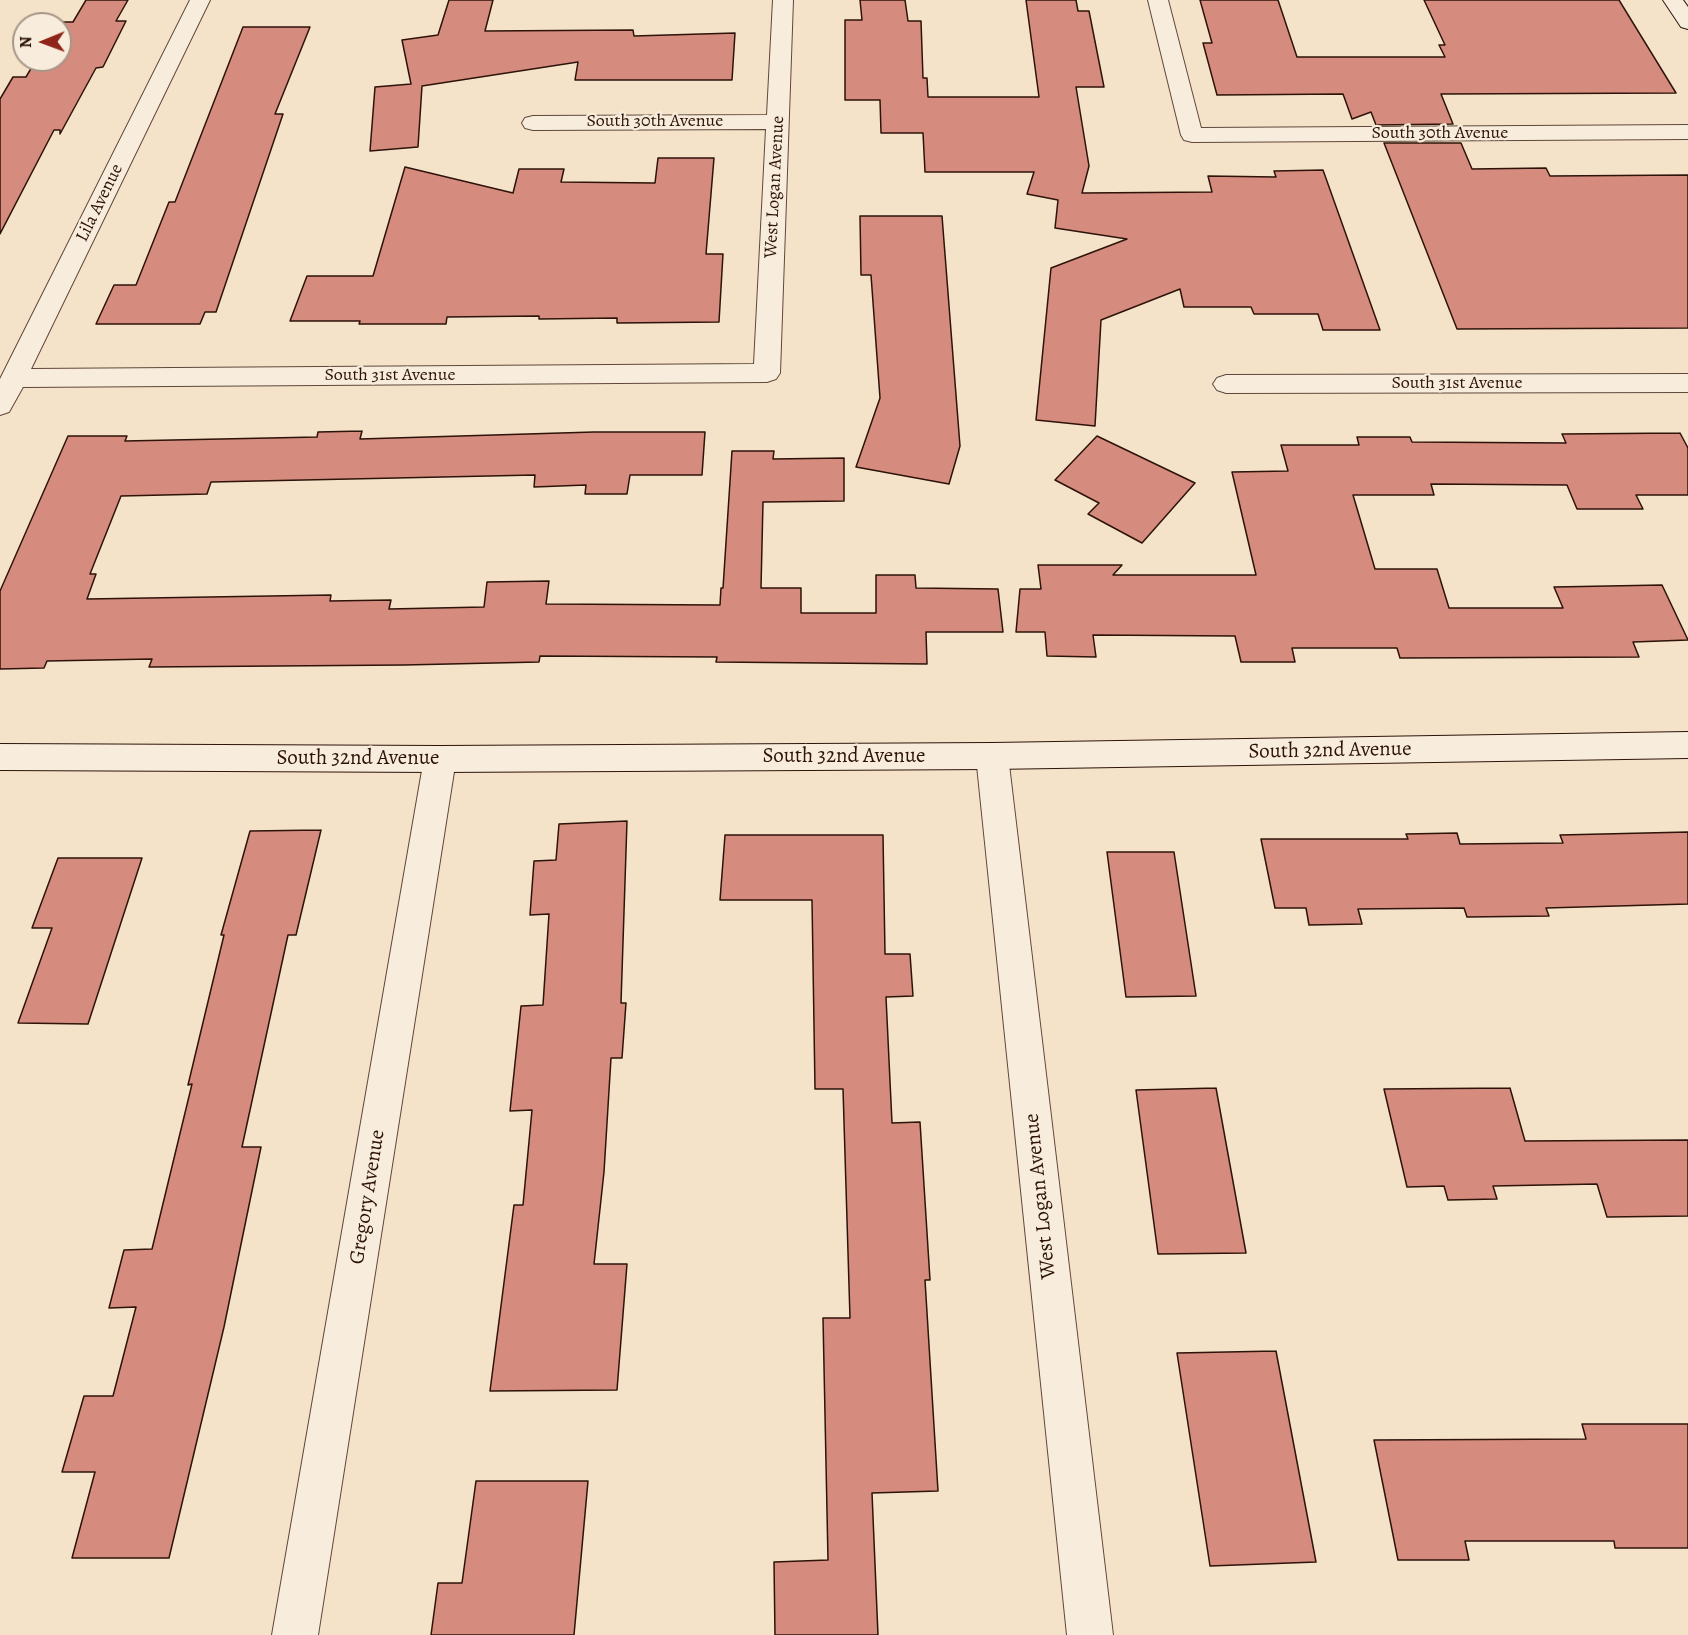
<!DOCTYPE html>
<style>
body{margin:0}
#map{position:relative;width:1688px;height:1635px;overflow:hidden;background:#f5e3c9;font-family:Alegreya,serif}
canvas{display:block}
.north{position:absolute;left:12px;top:12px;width:60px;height:60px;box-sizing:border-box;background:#f8eddc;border:2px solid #a79688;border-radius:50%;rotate:269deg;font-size:16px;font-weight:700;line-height:24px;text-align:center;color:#2d1309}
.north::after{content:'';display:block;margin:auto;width:21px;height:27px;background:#8f2418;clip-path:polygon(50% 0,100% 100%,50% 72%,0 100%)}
</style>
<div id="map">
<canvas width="1688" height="1635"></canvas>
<div class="north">N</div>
</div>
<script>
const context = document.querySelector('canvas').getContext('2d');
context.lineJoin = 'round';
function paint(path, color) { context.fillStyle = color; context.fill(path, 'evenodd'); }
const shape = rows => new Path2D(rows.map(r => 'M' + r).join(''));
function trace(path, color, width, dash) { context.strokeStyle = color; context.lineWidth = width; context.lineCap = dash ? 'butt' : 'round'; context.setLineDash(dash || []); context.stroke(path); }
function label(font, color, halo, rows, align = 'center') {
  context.font = font + ' Alegreya,serif'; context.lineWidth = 4.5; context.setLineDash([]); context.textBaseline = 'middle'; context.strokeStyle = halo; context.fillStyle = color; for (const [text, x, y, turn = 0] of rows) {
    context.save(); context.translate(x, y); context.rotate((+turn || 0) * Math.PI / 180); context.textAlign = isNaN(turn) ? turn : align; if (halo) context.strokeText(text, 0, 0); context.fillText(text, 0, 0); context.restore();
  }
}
const building = shape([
 [86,0,128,0,116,21,126,21,103,67,96,68,60,134,60,130,54,130,0,234,0,99,13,77,26,77,36,60,60,60,60,22,73,22,86,0],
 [449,0,493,0,485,31,633,30,634,36,735,33,732,80,575,80,578,62,422,86,418,147,370,151,375,87,411,84,402,40,438,35,449,0],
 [860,0,905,0,908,21,921,21,923,78,927,78,928,97,1039,97,1026,0,1076,0,1078,11,1089,11,1104,87,1076,87,1089,166,1082,193,1212,192,1208,176,1276,177,1274,171,1323,170,1380,330,1323,330,1318,314,1254,314,1251,307,1184,307,1180,289,1101,320,1095,426,1036,420,1051,268,1127,239,1055,228,1058,200,1027,194,1034,172,925,172,923,133,881,133,880,100,845,100,845,20,862,20,860,0],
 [1200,0,1278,0,1297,57,1445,57,1439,45,1445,45,1424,0,1619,0,1676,93,1441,94,1453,124,1376,125,1371,112,1352,119,1343,94,1217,95,1203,43,1212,43,1200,0],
 [243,27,310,27,275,114,283,114,216,312,205,312,200,324,96,324,114,285,136,285,169,202,175,202,243,27],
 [1384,143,1461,143,1472,169,1546,168,1550,176,1688,175,1688,328,1457,329,1384,143],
 [658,158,714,158,706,254,723,254,719,322,617,323,617,318,539,319,539,316,447,317,446,324,359,324,360,321,290,321,307,276,373,276,405,167,513,193,519,169,564,169,561,182,655,183,658,158],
 [860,216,942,216,960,446,949,484,856,467,880,398,871,275,861,275,860,216],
 [362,431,360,439,594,432,705,432,702,475,630,475,627,494,585,494,586,485,534,487,535,475,211,482,207,494,121,496,90,574,96,574,87,599,331,595,330,601,391,600,389,609,484,607,487,582,549,581,546,604,720,605,721,588,723,588,732,451,774,451,773,459,844,458,844,501,763,502,761,588,801,588,801,613,876,613,876,575,915,575,916,588,998,589,1003,632,926,632,927,664,716,662,717,657,540,656,539,662,404,665,149,667,152,659,47,661,44,668,0,669,0,591,68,436,127,436,125,441,317,437,318,432,362,431],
 [1680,433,1688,448,1688,495,1636,495,1643,509,1577,509,1567,485,1431,484,1434,495,1353,495,1375,569,1437,569,1449,608,1563,608,1554,587,1662,585,1688,640,1633,642,1639,657,1400,658,1397,648,1292,648,1295,662,1241,662,1235,636,1093,635,1096,657,1047,656,1045,632,1016,632,1020,589,1041,589,1038,565,1122,565,1113,575,1256,575,1232,472,1288,471,1281,445,1359,445,1357,437,1410,437,1412,442,1566,443,1562,434,1680,433],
 [1097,436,1195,483,1142,543,1088,514,1099,503,1055,480,1097,436],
 [627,821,621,1003,626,1003,622,1058,611,1058,604,1172,594,1264,627,1264,617,1390,490,1391,514,1205,523,1205,532,1110,510,1111,521,1006,543,1005,549,914,530,915,534,861,556,860,559,824,627,821],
 [321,830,296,935,288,935,242,1147,261,1147,224,1327,169,1558,72,1558,95,1472,62,1472,84,1396,113,1396,136,1307,109,1308,124,1250,152,1249,192,1084,188,1085,224,935,221,935,250,831,321,830],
 [1688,832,1688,904,1546,908,1549,916,1467,917,1464,908,1358,909,1362,924,1309,925,1306,908,1275,908,1261,839,1408,839,1406,834,1457,833,1460,844,1563,843,1560,835,1688,832],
 [725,835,883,835,885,954,910,954,913,996,886,997,892,1123,920,1122,930,1280,925,1280,938,1491,872,1493,878,1635,775,1635,774,1562,828,1560,823,1318,850,1318,843,1089,815,1089,812,900,720,900,725,835],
 [1107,852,1174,852,1196,996,1126,997,1107,852],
 [58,858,142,858,88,1024,18,1023,52,928,32,928,58,858],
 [1216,1088,1246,1253,1158,1254,1136,1090,1216,1088],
 [1510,1088,1525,1141,1688,1140,1688,1216,1607,1217,1597,1184,1493,1186,1497,1199,1448,1200,1444,1186,1407,1187,1384,1089,1510,1088],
 [1276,1351,1316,1562,1210,1566,1177,1353,1276,1351],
 [1582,1424,1688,1424,1688,1548,1615,1548,1614,1541,1465,1541,1469,1560,1398,1560,1374,1440,1586,1439,1582,1424],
 [476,1481,588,1481,574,1635,431,1635,438,1583,462,1583,476,1481]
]);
paint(building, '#d58b7d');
trace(building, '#2d1309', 1.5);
const street = shape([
 [190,0,210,0,31,369,754,364,766,129,533,130,525,128,522,123,525,118,533,116,767,115,773,0,793,0,780,373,776,379,767,382,23,387,9,412,0,415,0,379,190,0],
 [1148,0,1168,0,1201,128,1688,125,1688,139,1192,142,1184,140,1181,135,1148,0],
 [1688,374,1688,392,1226,393,1217,390,1213,384,1217,378,1226,375,1688,374],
 [992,743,1003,747,1008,756,1113,1635,1067,1635,976,756,981,747,992,743],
 [440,746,451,750,456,759,318,1635,272,1635,424,759,429,750,440,746]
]);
const secondary = shape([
 [1663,0,1683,0,1688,7,1688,29,1681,27,1663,0],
 [1688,732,1688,758,992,769,440,772,0,770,0,744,440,746,992,743,1688,732]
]);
trace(street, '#5f4739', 2);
trace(secondary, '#2d1309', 2);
paint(street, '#f8eddc');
paint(secondary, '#f8eddc');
label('18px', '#2d1309', '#f8eddc', [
 ["South 30th Avenue",655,122],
 ["South 30th Avenue",1440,134],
 ["West Logan Avenue",775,187,-87],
 ["Lila Avenue",100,203,-64],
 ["South 31st Avenue",390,376],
 ["South 31st Avenue",1457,384]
]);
label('21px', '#2d1309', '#f8eddc', [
 ["South 32nd Avenue",1330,751,-1],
 ["South 32nd Avenue",844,757],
 ["South 32nd Avenue",358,759],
 ["West Logan Avenue",1041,1196,-96],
 ["Gregory Avenue",368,1197,-81]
]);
</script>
